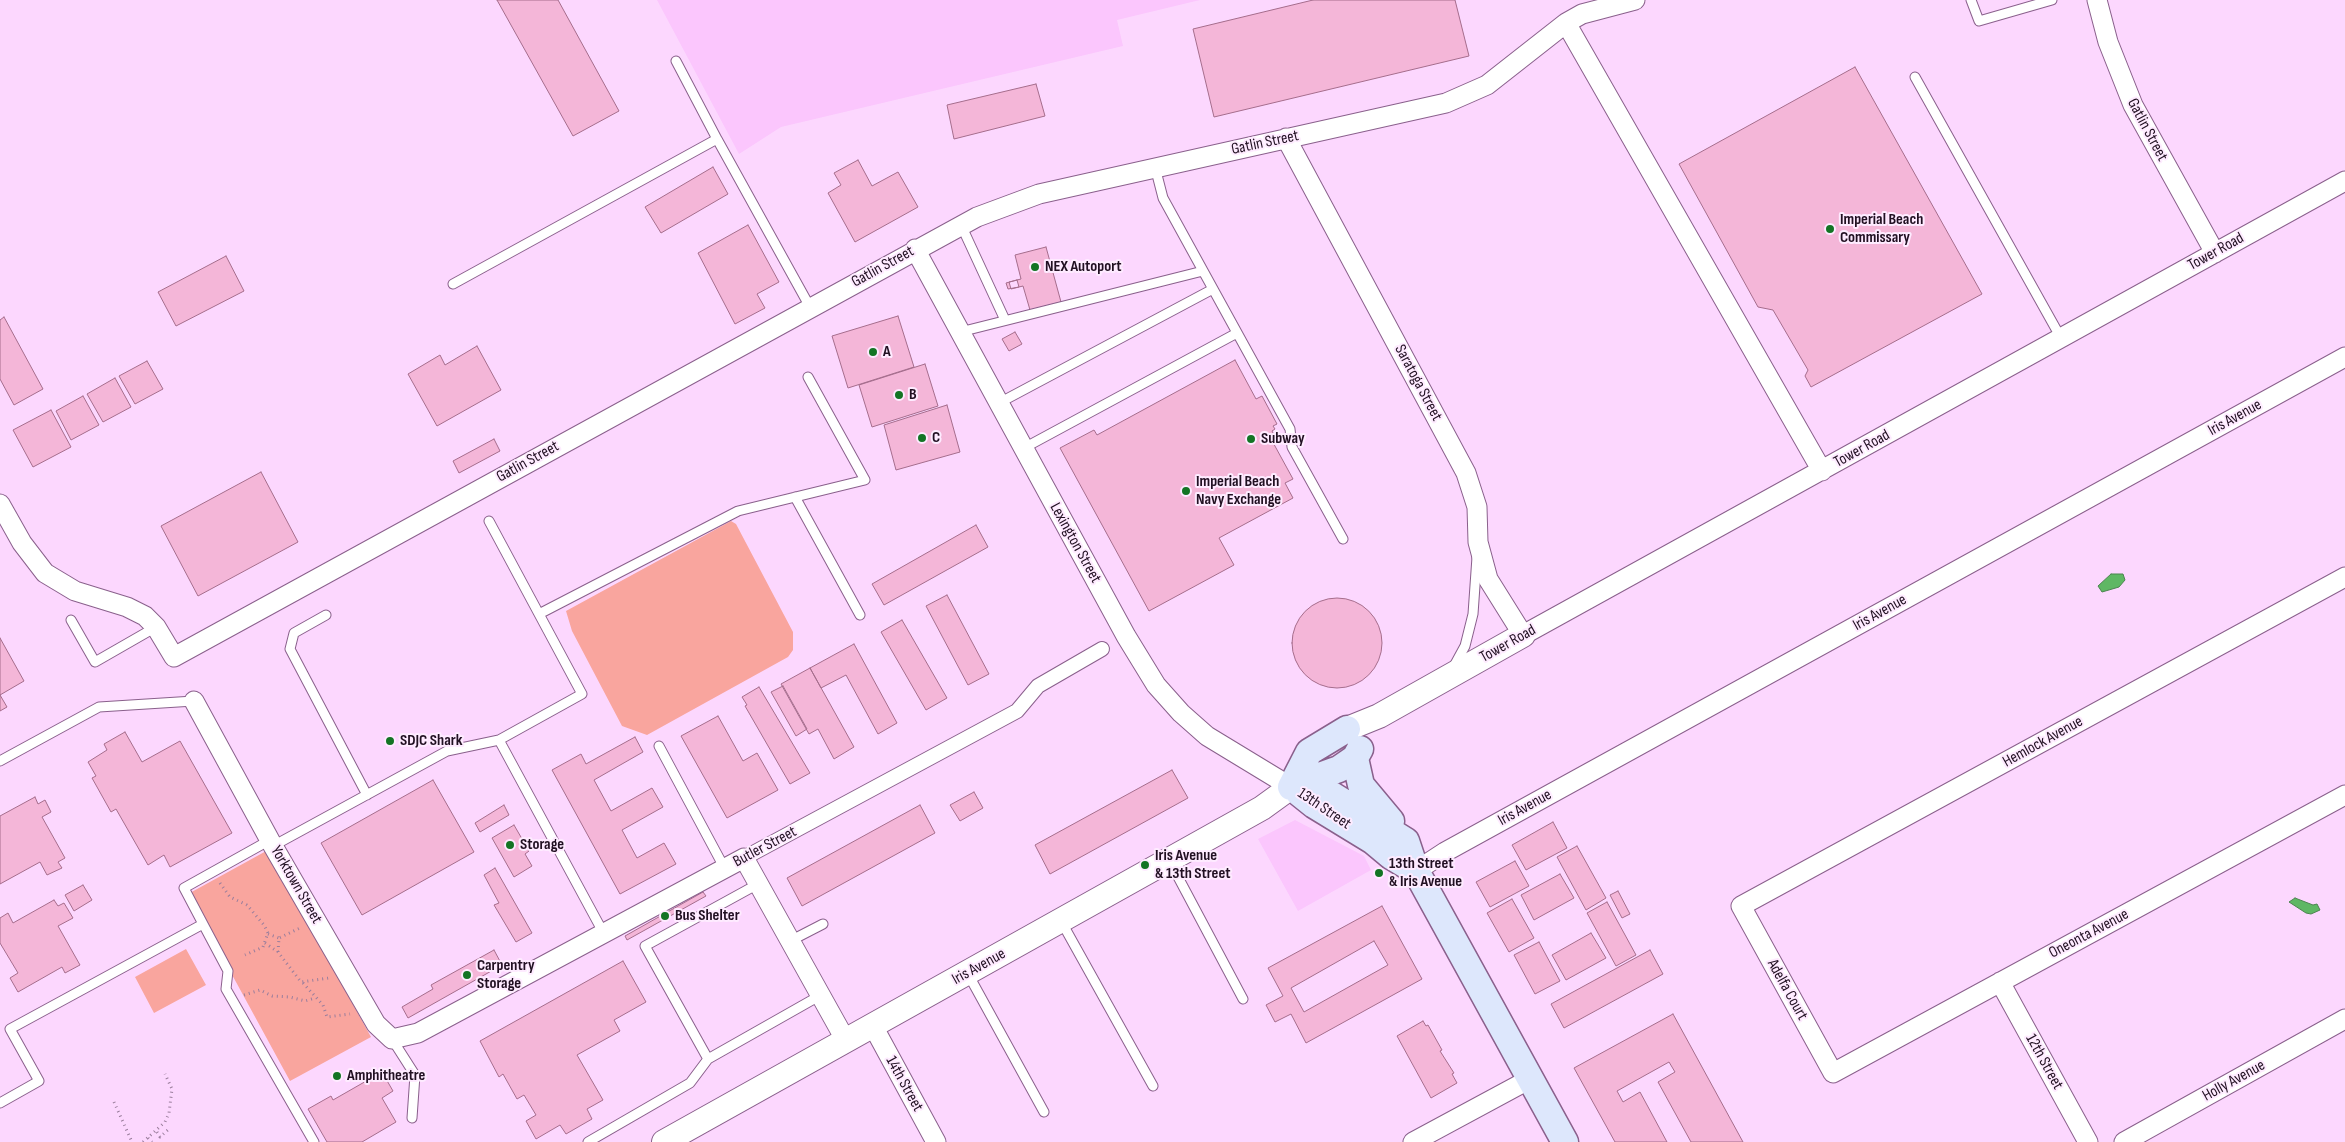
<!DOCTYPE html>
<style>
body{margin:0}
canvas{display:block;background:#fcd7fe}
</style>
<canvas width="2345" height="1142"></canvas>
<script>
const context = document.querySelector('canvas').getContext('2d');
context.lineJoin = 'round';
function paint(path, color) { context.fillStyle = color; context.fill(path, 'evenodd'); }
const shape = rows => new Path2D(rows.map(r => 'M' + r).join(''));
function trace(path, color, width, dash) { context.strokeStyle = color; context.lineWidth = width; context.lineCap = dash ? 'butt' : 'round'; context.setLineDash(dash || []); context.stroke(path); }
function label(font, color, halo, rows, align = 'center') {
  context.font = font + ' "Sofia Sans Condensed",sans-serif'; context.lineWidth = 4; context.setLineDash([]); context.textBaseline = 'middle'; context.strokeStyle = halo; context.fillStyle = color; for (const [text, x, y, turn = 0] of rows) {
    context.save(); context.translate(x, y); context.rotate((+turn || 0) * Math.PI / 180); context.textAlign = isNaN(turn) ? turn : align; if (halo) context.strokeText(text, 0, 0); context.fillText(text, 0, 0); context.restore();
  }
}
paint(shape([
 [657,0,1200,0,1117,20,1123,46,781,127,739,154],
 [1295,820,1364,856,1371,870,1298,911,1258,839]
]), '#fbc6fd');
paint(shape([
 [731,521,736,524,793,632,793,650,788,657,647,735,622,726,572,631,566,611],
 [268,850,371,1037,290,1081,188,894],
 [186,949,206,985,154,1013,135,977]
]), '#f9a59e');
const water = shape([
 [2111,574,2123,574,2125,580,2119,587,2102,592,2098,586,2111,574],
 [2295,898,2313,905,2317,904,2320,910,2311,914,2306,913,2289,902,2295,898]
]);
paint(water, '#5fb764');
trace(water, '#4c8550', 1);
const building = shape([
 [497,0,558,0,619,111,573,136,497,0],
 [1313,0,1455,0,1469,56,1214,117,1193,29,1313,0],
 [1855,67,1982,294,1811,387,1805,376,1808,370,1773,310,1758,307,1679,164,1855,67],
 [1036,84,1045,116,954,139,947,105,1036,84],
 [858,160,872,186,898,172,918,207,855,242,828,193,841,185,834,173,858,160],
 [713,167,728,194,661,233,645,207,713,167],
 [748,225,779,282,757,294,765,308,735,324,698,253,748,225],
 [1046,247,1061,302,1030,310,1023,286,1011,289,1009,282,1021,279,1015,255,1046,247],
 [226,256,244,291,176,326,158,292,226,256],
 [1017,280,1019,287,1008,289,1006,283,1017,280],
 [898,316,914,367,848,388,832,336,898,316],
 [4,317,43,389,14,405,0,379,0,320,4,317],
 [1015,332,1022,344,1009,351,1002,339,1015,332],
 [477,346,501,390,437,426,408,374,440,355,445,365,477,346],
 [1235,360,1256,399,1262,396,1277,424,1273,426,1275,429,1272,431,1274,435,1270,437,1293,479,1285,483,1293,498,1219,538,1234,565,1149,611,1060,448,1094,430,1097,435,1235,360],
 [147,361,163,389,135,404,119,376,147,361],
 [925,364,938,406,872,427,859,385,925,364],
 [115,378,131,407,103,422,87,394,115,378],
 [83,396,99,425,71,440,56,411,83,396],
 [947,405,960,452,896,470,884,425,947,405],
 [51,410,71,447,33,467,13,430,51,410],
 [494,439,500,451,459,473,453,461,494,439],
 [261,472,298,542,198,596,161,526,261,472],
 [976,525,988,547,884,605,872,584,976,525],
 [947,595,989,674,968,685,926,606,947,595],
 '1292 643a45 45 0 1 1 90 0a45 45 0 1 1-90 0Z',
 [902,620,947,698,926,710,881,632,902,620],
 [0,638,24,681,0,695,0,638],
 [854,644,897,723,878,734,846,675,821,688,810,668,854,644],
 [810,668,854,747,834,759,818,729,809,734,781,684,810,668],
 [783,686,807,729,796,736,771,692,783,686],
 [759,687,810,773,790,784,745,706,747,705,742,697,759,687],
 [0,695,7,707,0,711,0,695],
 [718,716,743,761,757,753,778,790,727,818,681,736,718,716],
 [125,732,142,762,180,741,232,833,170,867,164,855,148,865,116,809,111,812,92,778,96,776,88,762,107,750,104,744,125,732],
 [635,737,643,752,594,780,611,811,652,788,663,807,622,830,637,858,664,843,676,864,620,894,552,770,581,754,586,764,635,737],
 [1172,770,1188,798,1050,874,1035,845,1172,770],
 [433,780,474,852,362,915,321,843,433,780],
 [974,792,983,808,960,821,950,805,974,792],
 [35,797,38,804,45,800,51,812,42,817,65,858,58,862,62,868,47,875,40,862,0,884,0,816,35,797],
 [504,805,509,815,480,832,475,823,504,805],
 [920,805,935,833,802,906,787,878,920,805],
 [1553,822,1567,848,1526,870,1512,845,1553,822],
 [514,825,529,851,525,854,532,866,514,877,492,838,514,825],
 [1577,846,1606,898,1586,910,1557,857,1577,846],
 [1515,861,1529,886,1490,907,1476,882,1515,861],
 [495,868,532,933,516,942,494,905,499,903,484,875,495,868],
 [1560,874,1574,898,1534,920,1521,895,1560,874],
 [83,885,92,900,74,911,65,895,83,885],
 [1618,891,1630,914,1622,918,1610,895,1618,891],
 [703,892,706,896,627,940,625,936,703,892],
 [1512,899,1534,938,1509,952,1487,913,1512,899],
 [54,900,58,906,64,903,73,918,58,926,80,965,65,973,62,967,18,992,10,978,18,973,0,943,0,918,8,913,13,923,54,900],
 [1607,902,1636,955,1616,966,1587,913,1607,902],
 [1382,906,1422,979,1306,1043,1291,1014,1275,1022,1266,1005,1283,996,1268,968,1382,906],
 [1374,941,1388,965,1304,1012,1291,988,1374,941],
 [1591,933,1606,958,1566,980,1552,955,1591,933],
 [1539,942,1560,981,1535,994,1514,955,1539,942],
 [494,950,502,965,408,1018,402,1007,433,989,431,985,494,950],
 [1650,950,1663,974,1564,1028,1551,1004,1650,950],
 [623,961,646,1002,614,1020,620,1031,577,1055,603,1100,587,1109,592,1119,566,1134,560,1125,536,1139,526,1121,536,1115,524,1095,517,1099,503,1074,499,1077,480,1041,623,961],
 [1673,1014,1743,1142,1691,1142,1658,1082,1675,1072,1669,1062,1617,1091,1623,1102,1640,1092,1667,1142,1615,1142,1574,1068,1673,1014],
 [1423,1021,1426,1026,1428,1025,1442,1050,1440,1051,1454,1073,1452,1074,1457,1083,1431,1098,1397,1036,1423,1021],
 [382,1072,393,1091,382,1098,396,1122,362,1142,327,1142,308,1109,331,1096,333,1100,382,1072]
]);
paint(building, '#f4b6d8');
trace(building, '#a56d8c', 1);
const service = shape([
 [1971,0,1979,21,2052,0],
 [676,61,717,139],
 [1915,77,2061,338],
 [1155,167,1163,198,1290,429,1292,447,1343,539],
 [961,225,1005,320],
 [453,284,717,139,810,307],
 [960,332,1203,271],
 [999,403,1213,289],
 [1024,448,1237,333],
 [795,497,860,615],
 [489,521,582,694,499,740,603,932],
 [539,614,738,511,865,480,808,377],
 [326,615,294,633,290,649,367,795],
 [71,620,95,662,156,627],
 [1453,668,1465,646,1473,614,1477,557],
 [659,746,725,869],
 [0,761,99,707,194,701],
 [273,846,447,751,499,740],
 [1169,860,1243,999],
 [758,884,645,946,708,1059,821,995],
 [1061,921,1153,1086],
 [203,924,228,971,226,989,314,1142],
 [790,941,823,924],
 [968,974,1044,1112],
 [392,1039,415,1075,412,1118],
 [0,1103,39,1081,10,1029,203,924,184,888,270,840],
 [588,1142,690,1083,708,1059]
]);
const pedestrian = shape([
 [744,858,1017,711,1038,686,1102,649]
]);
const minor = shape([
 [2097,0,2108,42,2133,105,2215,253],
 [1566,23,1822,471],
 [1286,138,1466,473,1477,507,1478,542,1488,579,1523,635,2345,181],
 [915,249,1126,636,1156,685,1181,713,1207,736,1291,787],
 [0,504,22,543,45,573,75,591,127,607,145,616,156,627,174,657,977,217,1039,194,1446,103,1487,85,1566,23,1582,14,1635,0],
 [2345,577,1741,906,1833,1073,2345,795],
 [194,701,273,846,376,1024,392,1039,418,1033,744,858,846,1041],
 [1416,871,1445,852,2345,357],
 [2000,982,2088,1142],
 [873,1026,936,1142],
 [1413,1142,1530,1079],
 [2124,1142,2345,1019]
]);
const tertiary = shape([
 [1347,729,1379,716,1523,635],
 [664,1142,1262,808,1291,787]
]);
const secondary = shape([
 [1355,758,1361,785,1391,821],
 [1292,786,1339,769,1355,758,1360,749],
 [1291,787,1329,793,1406,841,1416,871,1565,1142],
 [1291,787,1309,752,1347,729],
 [1299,793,1314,805,1373,841,1391,856,1416,871]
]);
trace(service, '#8a608c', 11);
trace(pedestrian, '#8a608c', 16);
trace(minor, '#8a608c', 21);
trace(tertiary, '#8a608c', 26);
trace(secondary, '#8a608c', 29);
trace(shape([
 [220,883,230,897,247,905,264,925,268,933,263,947,245,955],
 [268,934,279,938],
 [265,943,278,952,301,982,329,978],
 [278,952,279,938,300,928],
 [303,983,323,1005,327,1017,350,1014],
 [244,995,260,990,272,996,290,997,305,1001,315,998],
 [114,1102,132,1142],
 [157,1132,160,1137,169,1129],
 [148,1138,152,1142],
 [143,1142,165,1122,169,1113,172,1089,165,1074]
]), '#9a7e9c', 3, [1, 4]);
trace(service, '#fff', 9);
trace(pedestrian, '#fff', 14);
trace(minor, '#fff', 19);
trace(tertiary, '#fff', 24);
trace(secondary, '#dde7fc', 26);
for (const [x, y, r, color] of [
 [1830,229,5,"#137424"],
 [1035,267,5,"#137424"],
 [873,352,5,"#137424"],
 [899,395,5,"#137424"],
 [922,438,5,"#137424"],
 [1251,439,5,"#137424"],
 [1186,491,5,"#137424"],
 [390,741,5,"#137424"],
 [510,845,5,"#137424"],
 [1145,865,5,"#137424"],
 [1379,873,5,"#137424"],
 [665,916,5,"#137424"],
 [467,975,5,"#137424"],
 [337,1076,5,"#137424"]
]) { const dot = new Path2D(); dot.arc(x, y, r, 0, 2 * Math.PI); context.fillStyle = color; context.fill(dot); trace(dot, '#feebff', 2); }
label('16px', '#211022', '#feebff', [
 ["Gatlin Street",2147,130,62],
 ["Gatlin Street",1265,143,-12],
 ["Tower Road",2216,252,-29],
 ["Gatlin Street",883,267,-29],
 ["Saratoga Street",1418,383,62],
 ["Iris Avenue",2235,418,-29],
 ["Tower Road",1862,449,-29],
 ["Gatlin Street",528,462,-29],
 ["Lexington Street",1075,543,61],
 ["Iris Avenue",1880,613,-29],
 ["Tower Road",1508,644,-29],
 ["Hemlock Avenue",2043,742,-29],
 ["Iris Avenue",1525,808,-29],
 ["13th Street",1324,809,34],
 ["Butler Street",765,847,-28],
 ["Yorktown Street",296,885,60],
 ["Oneonta Avenue",2089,934,-28],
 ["Iris Avenue",979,967,-29],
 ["Adelfa Court",1787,990,61],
 ["12th Street",2044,1062,61],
 ["Holly Avenue",2234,1081,-29],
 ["14th Street",904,1084,61]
]);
label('bold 16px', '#211022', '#feebff', [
 ["Imperial Beach",1840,220],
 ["Commissary",1840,238],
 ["NEX Autoport",1045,267],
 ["A",883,352],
 ["B",909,395],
 ["C",932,438],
 ["Subway",1261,439],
 ["Imperial Beach",1196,482],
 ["Navy Exchange",1196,500],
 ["SDJC Shark",400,741],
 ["Storage",520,845],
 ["Iris Avenue",1155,856],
 ["& 13th Street",1155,874],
 ["13th Street",1389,864],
 ["& Iris Avenue",1389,882],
 ["Bus Shelter",675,916],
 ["Carpentry",477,966],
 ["Storage",477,984],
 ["Amphitheatre",347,1076]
], 'left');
</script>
